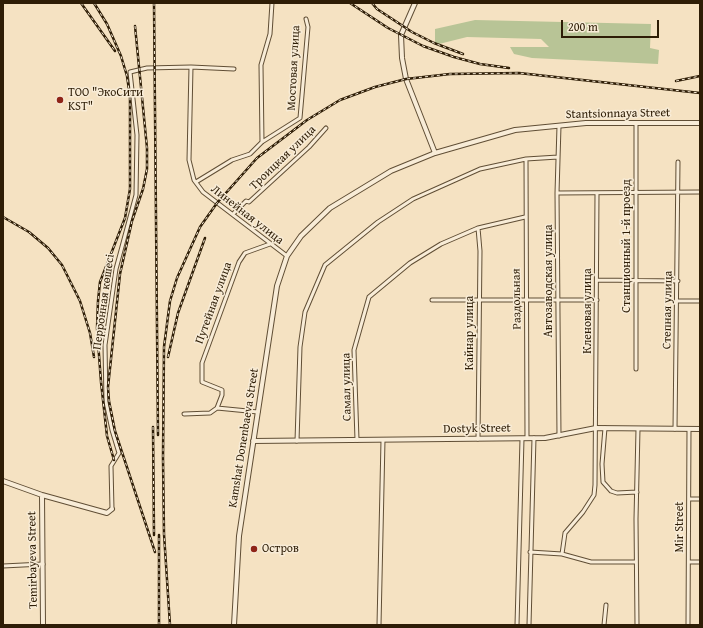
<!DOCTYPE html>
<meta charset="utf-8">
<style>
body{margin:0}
#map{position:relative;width:703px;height:628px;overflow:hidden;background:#f5e2c2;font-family:"Gentium Book Plus",serif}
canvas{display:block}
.frame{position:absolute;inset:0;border:4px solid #2e1d06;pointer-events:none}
.scale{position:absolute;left:561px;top:20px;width:98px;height:18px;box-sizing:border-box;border:2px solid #2e1d06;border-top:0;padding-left:5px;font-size:12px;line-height:14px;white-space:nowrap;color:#2e1d06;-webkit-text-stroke:3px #f8ecd7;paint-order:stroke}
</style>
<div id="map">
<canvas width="703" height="628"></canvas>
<div class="frame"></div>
<div class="scale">200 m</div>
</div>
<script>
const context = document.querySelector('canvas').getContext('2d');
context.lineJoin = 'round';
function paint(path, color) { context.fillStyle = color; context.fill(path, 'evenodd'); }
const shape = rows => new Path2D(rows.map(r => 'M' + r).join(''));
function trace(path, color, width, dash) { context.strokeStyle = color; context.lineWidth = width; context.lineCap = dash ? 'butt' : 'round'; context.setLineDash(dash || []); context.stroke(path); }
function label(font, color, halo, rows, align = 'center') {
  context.font = font + ' "Gentium Book Plus",serif'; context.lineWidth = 3; context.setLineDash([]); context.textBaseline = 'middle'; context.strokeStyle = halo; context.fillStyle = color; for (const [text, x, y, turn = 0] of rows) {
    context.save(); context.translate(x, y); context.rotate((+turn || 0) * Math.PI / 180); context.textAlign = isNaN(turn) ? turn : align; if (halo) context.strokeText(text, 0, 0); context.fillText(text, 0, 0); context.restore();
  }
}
paint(shape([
 [475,20,651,24,650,48,659,50,658,64,532,58,514,54,510,47,549,47,541,39,467,37,435,45,435,29]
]), '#b8c496');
const minor = shape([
 [191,67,189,160,194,180,203,192,287,256],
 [559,126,557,193,559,436],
 [262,142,261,65,270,34,272,3],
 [526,159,527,438],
 [196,182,232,160,250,154,262,142,300,118,308,27,306,19],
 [557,193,700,192],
 [233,214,246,201,249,202,309,147,326,128],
 [597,280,678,281],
 [432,300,597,300],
 [678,301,700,301],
 [636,369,636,123],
 [217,408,222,395,222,390,202,382,202,363,239,262,245,253,270,244],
 [184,414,210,413,217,408,258,412],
 [605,428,602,464,603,482,611,491,617,493,637,492],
 [675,429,678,162],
 [478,439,480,251,478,228],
 [357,440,354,350,369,297,410,263,441,244,478,228,525,217],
 [297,441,300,347,305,312,325,265,378,222,413,199,480,169,526,159,558,157],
 [689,499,700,499],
 [112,509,111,466,119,453,112,430,106,402,105,345,116,269,136,195,137,135,130,72,147,68,191,67,234,69],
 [530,552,562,554,591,562,636,562],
 [562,554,565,533,583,512,594,495,595,485,597,194],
 [689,562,700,562],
 [3,566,43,564],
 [379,625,383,440],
 [517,625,522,439],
 [529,625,534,438],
 [604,625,606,605],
 [637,625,636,519,638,429],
 [688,625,689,429]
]);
const tertiary = shape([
 [415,3,401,35,402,58,406,79,435,153],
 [253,441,545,438,596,428,700,429],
 [3,481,42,495,107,513,112,509],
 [42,495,43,625],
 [234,625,239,536,277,286,287,256,301,236,330,208,391,171,435,153,515,130,586,123,700,123]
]);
trace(minor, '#604e35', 5);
trace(tertiary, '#604e35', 6);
trace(minor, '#f8ecd7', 3);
trace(tertiary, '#f8ecd7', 4);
const rail = shape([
 [81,3,115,51],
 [94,3,107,24,121,56,127,76,130,97,130,189,125,218,100,282,98,301,97,328,101,382,107,436,114,460],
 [154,3,158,435],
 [350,3,388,28,423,46,454,57,480,64,509,68],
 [372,3,377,9,412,32,434,43,463,54],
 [135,26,147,148,147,169,143,189,132,221,120,274,108,387,109,401,115,431,155,552],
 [676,81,700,76],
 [3,217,29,232,48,248,62,265,80,301,90,333,94,357],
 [168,357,178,313,205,238],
 [153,427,154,535],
 [159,625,159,535],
 [170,625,164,534,163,458,164,347,170,301,177,278,200,227,217,203,257,158,307,120,340,100,375,87,406,79,450,74,519,73,700,93]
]);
trace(rail, '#2e1d06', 2.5);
trace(rail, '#f8ecd7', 1, [3]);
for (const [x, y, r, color] of [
 [60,100,4,"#8f2418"],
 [254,549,4,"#8f2418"]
]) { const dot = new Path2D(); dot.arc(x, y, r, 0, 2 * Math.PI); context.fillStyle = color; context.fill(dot); trace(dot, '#f8ecd7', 1.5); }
label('12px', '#2e1d06', '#f8ecd7', [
 ["Мостовая улица",294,68,-87],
 ["Stantsionnaya Street",618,114,-1],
 ["Троицкая улица",283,158,-44],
 ["Линейная улица",247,215,38],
 ["Станционный 1-й проезд",627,246,-90],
 ["Автозаводская улица",549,281,-90],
 ["Раздольная",517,299,-91],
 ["Перронная көшесі",104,302,-82],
 ["Путейная улица",214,303,-70],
 ["Степная улица",668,310,-89],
 ["Кленовая улица",588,311,-90],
 ["Кайнар улица",470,333,-90],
 ["Самал улица",347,387,-91],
 ["Dostyk Street",477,429,-1],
 ["Kamshat Donenbaeva Street",244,438,-81],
 ["Mir Street",680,527,-90],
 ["Temirbayeva Street",33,560,-91]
]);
label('12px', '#2e1d06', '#f8ecd7', [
 ["ТОО \"ЭкоСити",68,93],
 ["KST\"",68,107],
 ["Остров",262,549]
], 'left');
</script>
